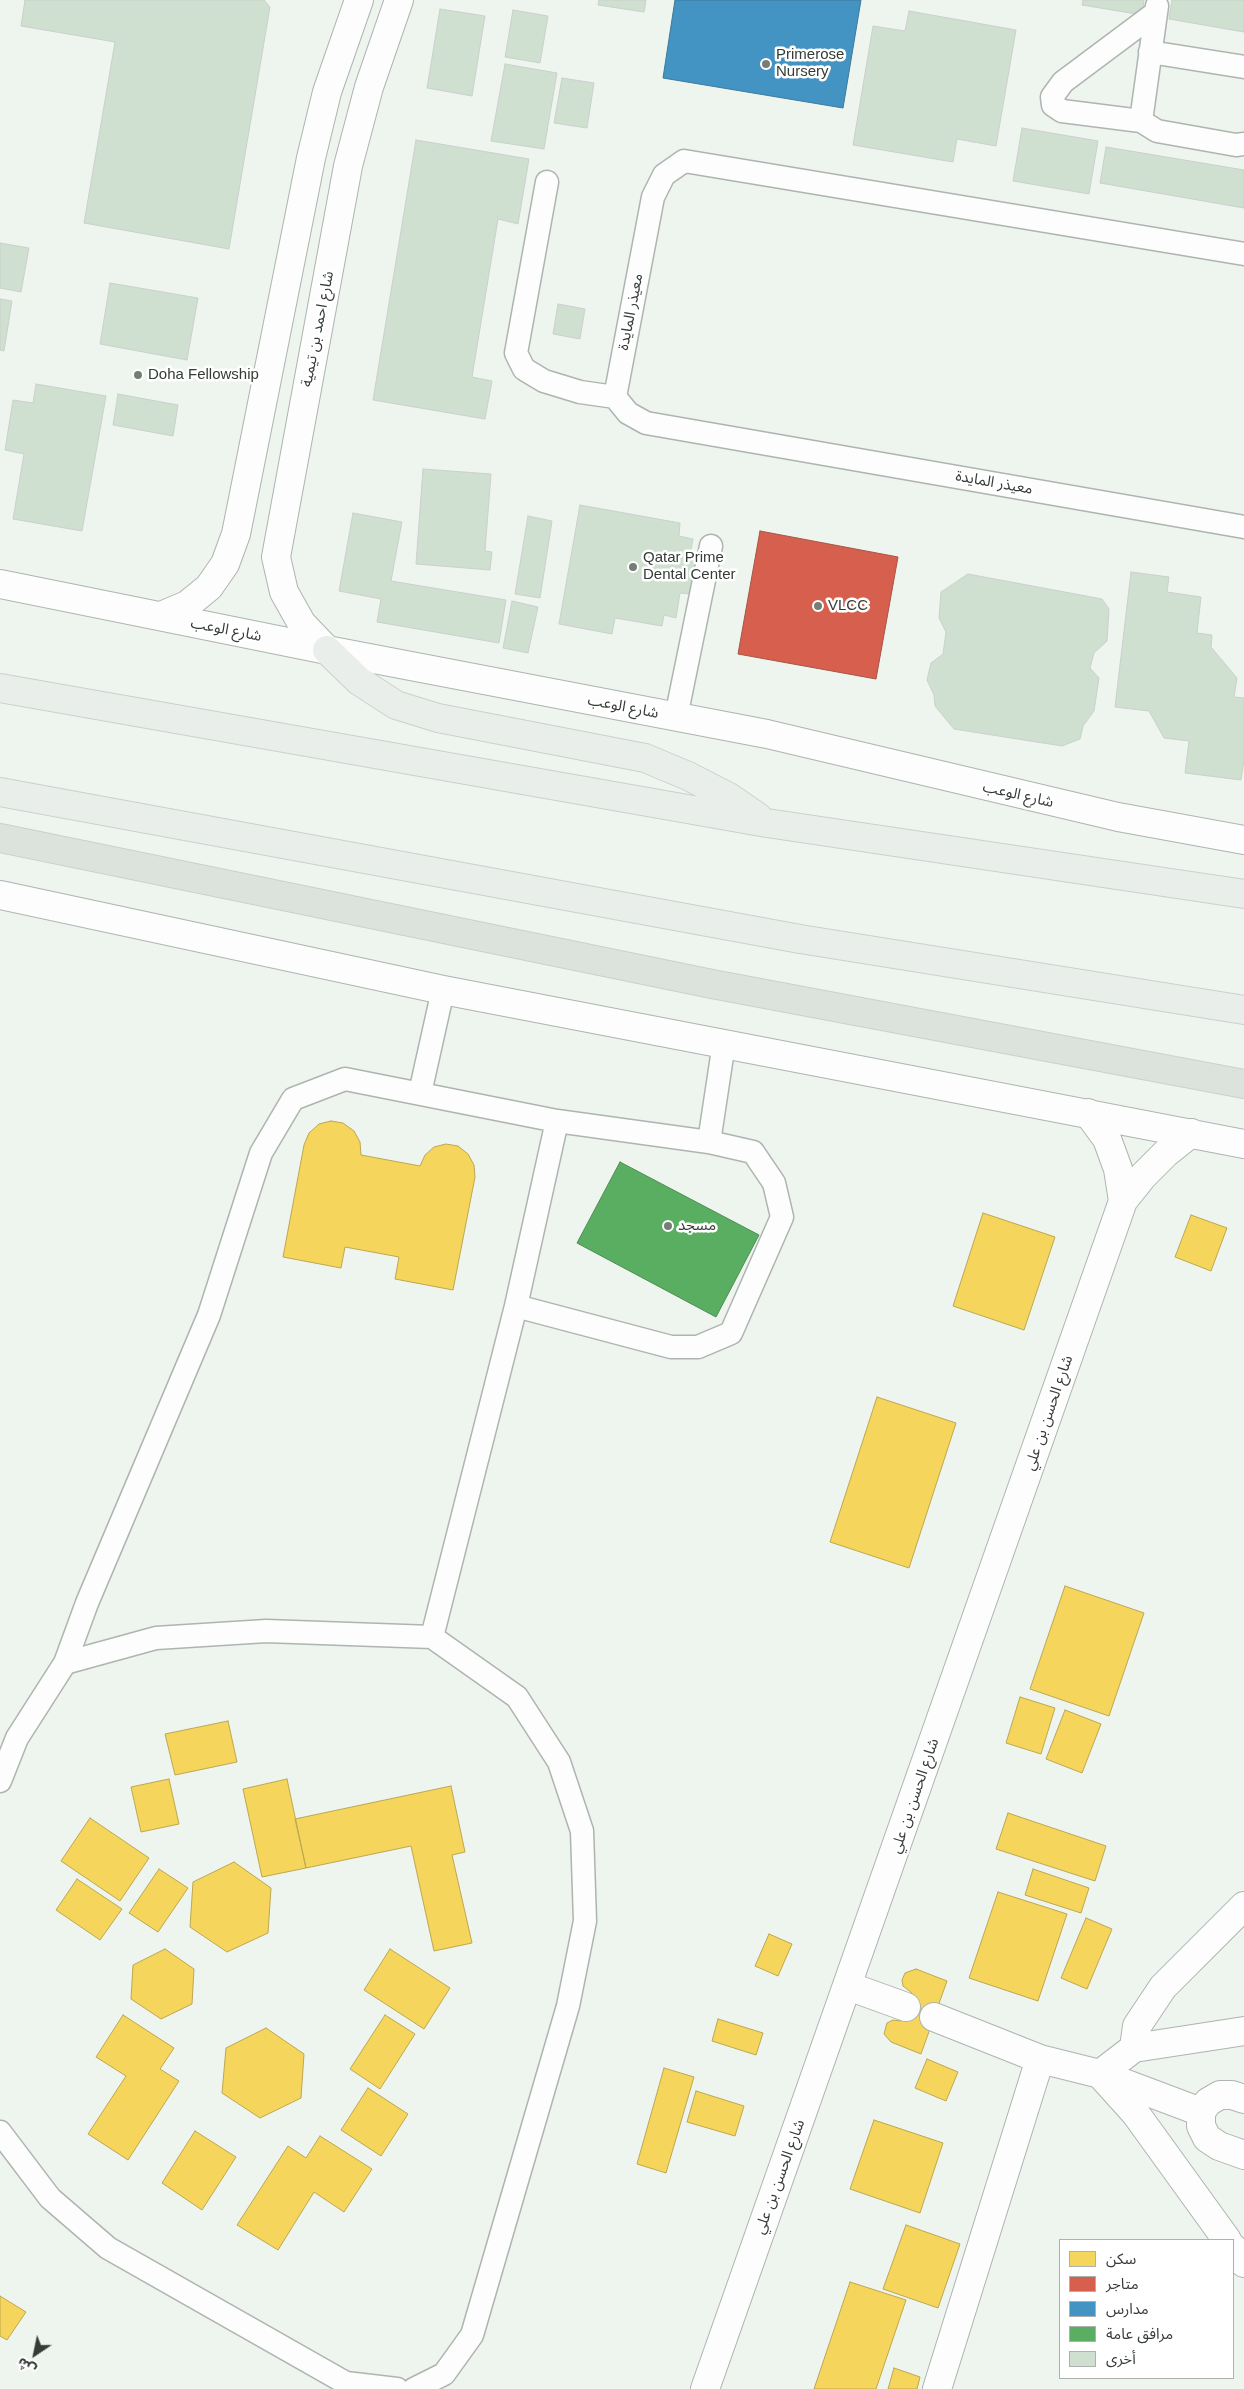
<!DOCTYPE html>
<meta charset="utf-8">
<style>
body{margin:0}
#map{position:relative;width:1244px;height:2389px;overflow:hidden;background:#eef4ee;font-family:Arial,"Noto Sans Arabic",sans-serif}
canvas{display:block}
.legend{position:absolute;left:1059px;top:2239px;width:175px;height:140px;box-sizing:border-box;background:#fff;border:1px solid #aeb1af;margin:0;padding:6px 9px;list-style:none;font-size:15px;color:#353b36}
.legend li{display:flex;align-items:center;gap:10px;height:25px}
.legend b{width:25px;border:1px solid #aeb1af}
.north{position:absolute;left:10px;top:2329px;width:50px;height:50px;-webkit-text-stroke:4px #fff;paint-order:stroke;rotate:214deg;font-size:14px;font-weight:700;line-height:20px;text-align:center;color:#353b36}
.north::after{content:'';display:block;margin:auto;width:18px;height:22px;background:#353b36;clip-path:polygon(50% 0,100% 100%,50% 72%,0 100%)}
</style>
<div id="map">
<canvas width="1244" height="2389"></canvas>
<ul class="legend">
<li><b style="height:14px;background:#f6d55c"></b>سكن</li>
<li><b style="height:14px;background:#d6604d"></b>متاجر</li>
<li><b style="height:14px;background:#4393c3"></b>مدارس</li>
<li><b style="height:14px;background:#5aae61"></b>مرافق عامة</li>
<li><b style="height:14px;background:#cfdfd0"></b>أخرى</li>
</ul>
<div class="north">ش</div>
</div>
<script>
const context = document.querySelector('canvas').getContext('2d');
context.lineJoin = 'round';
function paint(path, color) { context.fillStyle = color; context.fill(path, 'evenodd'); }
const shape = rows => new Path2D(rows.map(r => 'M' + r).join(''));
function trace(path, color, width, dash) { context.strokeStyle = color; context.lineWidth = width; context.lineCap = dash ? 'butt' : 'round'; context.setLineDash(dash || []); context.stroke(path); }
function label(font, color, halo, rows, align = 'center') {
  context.font = font + ' Arial,"Noto Sans Arabic",sans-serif'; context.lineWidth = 5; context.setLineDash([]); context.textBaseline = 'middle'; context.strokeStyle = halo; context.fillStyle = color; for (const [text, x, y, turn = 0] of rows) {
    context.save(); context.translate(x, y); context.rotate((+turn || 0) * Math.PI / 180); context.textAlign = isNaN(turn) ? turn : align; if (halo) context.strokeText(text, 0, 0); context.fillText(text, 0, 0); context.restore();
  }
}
const homes = shape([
 [331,1121,343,1123,354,1131,360,1142,361,1155,420,1166,425,1155,434,1147,446,1144,458,1146,468,1154,474,1165,475,1177,453,1290,395,1279,399,1257,345,1247,341,1268,283,1257,304,1145,309,1133,319,1124,331,1121],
 [983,1213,1055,1237,1024,1330,953,1306,983,1213],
 [1191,1215,1227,1228,1211,1271,1175,1257,1191,1215],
 [877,1397,956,1423,909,1568,830,1542,877,1397],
 [1065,1586,1144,1613,1109,1716,1030,1689,1065,1586],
 [1020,1697,1055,1708,1041,1754,1006,1743,1020,1697],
 [1065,1710,1101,1724,1082,1773,1046,1759,1065,1710],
 [228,1721,237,1762,175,1775,165,1734,228,1721],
 [169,1779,179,1824,141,1832,131,1787,169,1779],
 [287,1779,306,1868,262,1877,243,1789,287,1779],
 [451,1786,465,1852,452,1855,472,1943,434,1951,411,1846,306,1868,295,1819,451,1786],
 [1008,1813,1106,1846,1095,1881,996,1849,1008,1813],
 [90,1818,149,1858,120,1901,61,1861,90,1818],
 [234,1862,271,1888,268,1933,227,1952,190,1927,193,1882,234,1862],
 [159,1869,188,1888,158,1932,129,1913,159,1869],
 [1033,1869,1089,1888,1081,1913,1025,1895,1033,1869],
 [77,1879,122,1909,100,1940,56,1910,77,1879],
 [998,1892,1067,1914,1038,2001,969,1978,998,1892],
 [1086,1918,1112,1929,1087,1989,1061,1978,1086,1918],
 [769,1934,792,1944,778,1976,755,1966,769,1934],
 [165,1949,194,1969,192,2004,161,2019,131,1999,133,1965,165,1949],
 [390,1949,450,1988,424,2029,364,1990,390,1949],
 [916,1969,947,1981,921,2054,891,2042,884,2034,887,2023,893,2020,901,2021,912,1993,903,1986,902,1980,905,1973,916,1969],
 [123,2015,174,2048,160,2069,179,2081,128,2160,88,2134,126,2076,96,2057,123,2015],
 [385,2015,415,2034,380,2089,350,2069,385,2015],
 [718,2019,763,2033,756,2055,712,2041,718,2019],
 [266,2028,304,2054,301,2098,260,2118,222,2093,226,2048,266,2028],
 [927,2059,958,2072,946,2101,915,2088,927,2059],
 [664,2068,694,2077,666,2173,637,2164,664,2068],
 [368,2088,408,2114,381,2156,341,2130,368,2088],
 [696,2091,744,2106,735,2136,687,2122,696,2091],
 [874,2120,943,2143,920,2213,850,2189,874,2120],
 [195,2131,236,2157,202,2210,162,2183,195,2131],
 [320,2136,372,2169,344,2212,314,2192,278,2250,237,2225,288,2146,306,2158,320,2136],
 [906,2225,960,2244,938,2308,883,2289,906,2225],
 [850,2282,906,2300,876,2389,814,2389,850,2282],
 [0,2296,26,2312,7,2340,0,2336,0,2296],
 [894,2368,920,2377,917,2389,888,2389,894,2368]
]);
paint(homes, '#f6d55c');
trace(homes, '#bca751', 1);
const shops = shape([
 [760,531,898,557,876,679,738,654,760,531]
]);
paint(shops, '#d6604d');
trace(shops, '#a65546', 1);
const schools = shape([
 [675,0,861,0,843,108,663,78,675,0]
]);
paint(schools, '#4393c3');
trace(schools, '#3f7999', 1);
const public = shape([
 [620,1162,759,1235,716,1317,577,1243,620,1162]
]);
paint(public, '#5aae61');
trace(public, '#4f8c54', 1);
const building = shape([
 [25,0,264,0,270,7,229,249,84,223,115,42,21,26,25,0],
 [599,0,646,0,644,12,598,5,599,0],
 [1083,0,1144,0,1142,15,1082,5,1083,0],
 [1172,0,1244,0,1244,32,1169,19,1172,0],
 [440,9,485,16,472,96,427,88,440,9],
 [513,10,548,16,540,63,505,57,513,10],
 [909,11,1016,30,996,146,957,139,953,162,853,145,873,26,905,31,909,11],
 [505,64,557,73,544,149,491,141,505,64],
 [562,78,594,83,587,128,554,123,562,78],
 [1022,128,1098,141,1089,194,1013,181,1022,128],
 [416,140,529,159,518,224,498,219,472,377,492,381,485,419,373,400,416,140],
 [1106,147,1244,170,1244,208,1100,183,1106,147],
 [0,243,29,248,21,292,0,288,0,243],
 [110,283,198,298,187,360,100,344,110,283],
 [0,299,12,301,4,351,0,350,0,299],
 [558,304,585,309,580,339,553,334,558,304],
 [36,384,106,396,82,531,13,519,24,454,5,450,13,400,33,403,36,384],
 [118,394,178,405,173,436,113,425,118,394],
 [423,469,491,474,485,551,492,552,490,570,416,564,423,469],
 [580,505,680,523,679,536,693,539,689,560,696,561,699,572,690,594,680,593,676,618,664,615,662,626,615,618,612,634,559,624,580,505],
 [353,513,402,522,391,581,506,600,499,643,377,622,381,599,339,591,353,513],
 [528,516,552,521,540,598,515,594,528,516],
 [1131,572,1169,577,1167,592,1201,597,1197,633,1212,635,1211,647,1237,678,1234,697,1244,698,1244,760,1241,780,1185,773,1189,741,1164,738,1149,711,1115,707,1131,572],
 [968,574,1102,599,1109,609,1107,641,1094,653,1090,668,1099,678,1094,711,1083,726,1080,739,1062,746,954,729,935,706,934,695,927,680,931,663,943,654,946,632,939,618,941,592,968,574],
 [512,601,538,607,528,653,503,648,512,601]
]);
paint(building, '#cfdfd0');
trace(building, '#cad0cb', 1);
const lane = shape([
 [1157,6,1141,121,1157,131,1236,145,1244,144],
 [1150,52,1244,67],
 [1141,121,1062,111,1053,105,1052,97,1063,82,1154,14],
 [547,182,516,353,524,369,544,381,580,392,615,397],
 [1244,254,684,161,664,175,653,197,615,397,628,413,646,423,1244,527],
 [676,717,711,546],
 [420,1093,443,990],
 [709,1142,724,1043],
 [516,1306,557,1121],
 [65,1663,156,1638,266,1631,432,1637,517,1697,559,1762,582,1831,585,1921,568,2006,472,2335,444,2374,414,2389],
 [0,1781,17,1738,65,1663,87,1603,209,1315,261,1153,293,1099,345,1079,557,1121,709,1142,753,1152,774,1183,782,1217,731,1333,698,1347,671,1347,516,1306,432,1637],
 [0,2132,50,2198,108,2248,346,2383,397,2389]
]);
const street = shape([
 [0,895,443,990,1244,1144],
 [1088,1113,1107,1139,1118,1169,1123,1201],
 [848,1986,906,2007],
 [934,2017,1040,2059,1100,2074,1201,2112],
 [1134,2048,1244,2031],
 [1244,2099,1232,2095,1220,2095,1208,2102,1201,2112,1201,2126,1207,2138,1219,2146,1244,2155],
 [1227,2240,1136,2114,1100,2074,1134,2048,1137,2026,1163,1987,1244,1906],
 [1233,2248,1244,2263],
 [705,2389,1123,1201,1143,1176,1166,1153,1191,1133],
 [937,2389,1040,2059]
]);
const secondary = shape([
 [0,584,327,650,767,734,1118,817,1244,840],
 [161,616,187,605,209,587,225,564,236,534,311,158,327,92,359,0],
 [327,650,302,624,284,592,276,557,348,166,369,87,399,0]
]);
const primary = shape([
 [327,650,359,681,396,705,438,718,645,758,688,776,729,797,758,817],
 [0,688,767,823,1244,894],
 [0,792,800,939,1244,1010]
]);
const highway = shape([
 [0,838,712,984,1244,1084]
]);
trace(lane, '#aeb4af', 25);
trace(street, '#aeb4af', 30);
trace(secondary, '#aeb4af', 30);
trace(primary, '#ccd0cd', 30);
trace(highway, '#ccd0cd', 30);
trace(lane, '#fcfdfc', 22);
trace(street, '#fcfdfc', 28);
trace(secondary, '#fcfdfc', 28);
trace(primary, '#e9eeea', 28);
trace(highway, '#dbe3dc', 28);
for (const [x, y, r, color] of [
 [766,64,5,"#767c76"],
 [138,375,5,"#767c76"],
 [633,567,5,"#767c76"],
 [818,606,5,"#767c76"],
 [668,1226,5,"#767c76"]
]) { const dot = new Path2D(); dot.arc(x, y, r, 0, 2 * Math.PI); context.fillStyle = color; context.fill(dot); trace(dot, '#fff', 2); }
label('15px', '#353b36', '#fff', [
 ["Primerose",776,55],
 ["Nursery",776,72],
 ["Doha Fellowship",148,375],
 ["Qatar Prime",643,558],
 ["Dental Center",643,575],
 ["VLCC",828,606],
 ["مسجد",678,1226]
], 'left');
label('15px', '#353b36', '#fff', [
 ["معيذر المايدة",631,312,-79],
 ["شارع احمد بن تيمية",318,329,-79],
 ["معيذر المايدة",994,483,10],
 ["شارع الوعب",226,630,11],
 ["شارع الوعب",623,707,11],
 ["شارع الوعب",1018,795,13],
 ["شارع الحسن بن علي",1049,1413,-71],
 ["شارع الحسن بن علي",915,1796,-71],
 ["شارع الحسن بن علي",780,2177,-70]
]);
</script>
